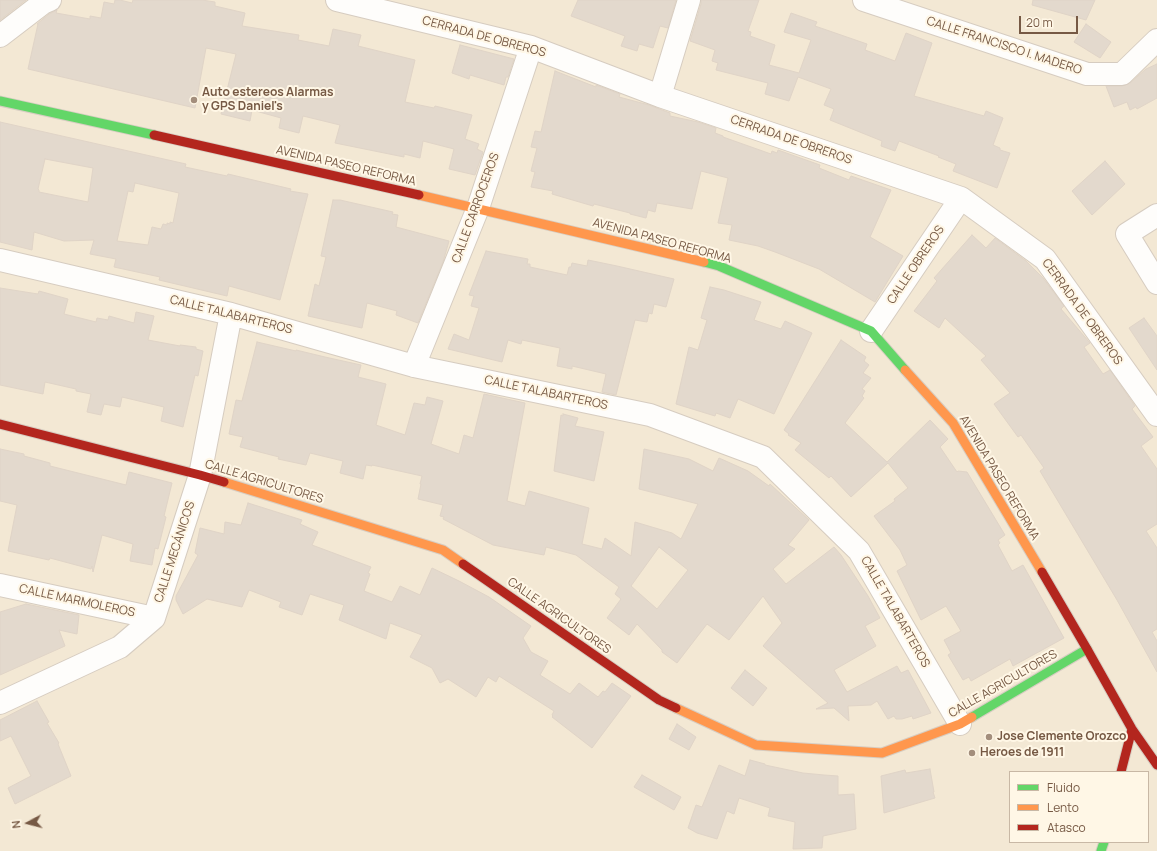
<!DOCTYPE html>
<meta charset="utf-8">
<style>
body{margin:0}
#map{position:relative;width:1157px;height:851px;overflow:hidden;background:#f7f1e5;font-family:Manrope,sans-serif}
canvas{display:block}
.legend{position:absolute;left:1009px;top:771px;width:140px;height:72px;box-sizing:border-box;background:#fff7e6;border:1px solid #c8b8a5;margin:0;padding:5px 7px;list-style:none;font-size:12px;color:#765944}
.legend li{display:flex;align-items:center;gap:8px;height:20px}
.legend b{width:20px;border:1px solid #c8b8a5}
.north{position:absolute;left:8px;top:803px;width:40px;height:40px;-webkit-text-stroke:3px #fff7e6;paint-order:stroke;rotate:263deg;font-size:11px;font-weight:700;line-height:16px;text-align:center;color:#765944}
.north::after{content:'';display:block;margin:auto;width:14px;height:18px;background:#765944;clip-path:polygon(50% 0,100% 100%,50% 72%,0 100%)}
.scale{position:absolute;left:1019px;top:16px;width:59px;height:18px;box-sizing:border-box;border:2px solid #765944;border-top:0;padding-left:5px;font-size:12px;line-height:14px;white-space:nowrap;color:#765944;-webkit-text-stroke:3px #fff7e6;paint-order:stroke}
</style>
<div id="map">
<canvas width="1157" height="851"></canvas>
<ul class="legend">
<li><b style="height:5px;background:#63d668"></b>Fluido</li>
<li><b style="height:5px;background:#ff974d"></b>Lento</li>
<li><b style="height:5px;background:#b3261e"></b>Atasco</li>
</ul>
<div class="north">N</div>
<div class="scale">20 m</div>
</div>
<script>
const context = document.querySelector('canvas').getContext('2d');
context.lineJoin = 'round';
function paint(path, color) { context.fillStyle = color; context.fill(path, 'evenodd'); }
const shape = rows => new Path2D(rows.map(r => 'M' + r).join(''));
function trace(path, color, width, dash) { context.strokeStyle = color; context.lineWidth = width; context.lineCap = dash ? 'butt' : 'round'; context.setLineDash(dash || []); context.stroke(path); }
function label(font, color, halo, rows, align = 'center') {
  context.font = font + ' Manrope,sans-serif'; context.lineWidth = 4; context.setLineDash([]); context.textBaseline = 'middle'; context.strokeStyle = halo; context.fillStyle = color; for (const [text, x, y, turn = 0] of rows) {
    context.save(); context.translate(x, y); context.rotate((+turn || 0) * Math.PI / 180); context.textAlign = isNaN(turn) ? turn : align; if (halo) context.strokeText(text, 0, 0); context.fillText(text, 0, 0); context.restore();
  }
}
paint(shape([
 [0,0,1157,0,1157,851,0,851],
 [1010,772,1148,772,1148,842,1010,842]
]), '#f3e8d4');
const building = shape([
 [0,0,26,0,0,20,0,0],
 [115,0,120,0,132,3,133,0,202,0,215,2,215,6,245,13,242,26,299,35,298,40,329,46,333,29,361,35,358,46,415,60,405,102,434,108,435,106,472,115,465,139,479,144,477,149,483,152,475,175,449,169,454,149,423,141,420,158,404,154,404,157,335,143,340,125,303,116,299,133,279,128,281,118,252,110,250,121,221,114,236,54,206,48,195,108,28,69,38,24,37,24,49,14,57,10,56,13,90,19,90,16,101,18,104,2,114,4,115,0],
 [578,0,676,0,668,28,660,26,653,48,639,44,637,51,621,46,625,36,571,16,578,0],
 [701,0,759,0,748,31,751,32,750,36,775,45,769,65,799,73,811,40,784,32,791,13,817,22,815,26,867,44,865,50,895,61,906,33,932,43,914,96,984,116,986,111,1003,118,993,145,1000,148,1000,150,1010,153,997,188,953,171,956,164,938,157,939,156,899,141,895,151,881,146,882,141,830,120,834,109,824,105,831,89,798,77,789,101,765,94,768,83,716,70,718,63,712,61,715,50,690,41,701,4,701,0],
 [1033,0,1095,0,1086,20,1032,5,1033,0],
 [1086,24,1111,42,1100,58,1074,42,1086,24],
 [460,45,514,59,508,77,506,77,504,85,470,75,469,79,452,73,460,45],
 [1157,64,1157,98,1137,109,1136,107,1130,110,1127,102,1114,107,1106,86,1122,86,1130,83,1146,69,1157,64],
 [555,71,596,87,596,85,620,94,619,97,649,105,670,113,670,116,698,122,716,128,715,133,723,136,723,137,771,154,772,151,777,153,778,150,820,165,819,168,849,180,851,176,891,190,870,237,903,256,875,302,819,269,775,252,758,246,729,240,732,225,718,223,728,178,701,171,692,209,657,203,655,212,648,210,646,218,630,214,630,213,594,204,593,206,552,194,553,191,531,187,535,172,531,171,537,148,531,147,535,131,541,132,555,71],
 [0,122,186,164,185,167,227,176,228,174,291,189,290,191,308,194,280,300,229,286,227,296,159,280,160,277,114,267,116,259,90,254,94,240,64,241,34,232,32,250,0,242,0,122],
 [45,159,93,168,88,202,39,192,39,190,38,189,45,159],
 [135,183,179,193,173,223,170,222,170,224,167,223,167,225,163,224,161,229,152,227,148,245,117,241,128,191,133,192,135,183],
 [1105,161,1125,184,1092,215,1072,191,1105,161],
 [333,200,340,200,393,212,392,214,398,215,396,227,449,241,443,262,418,323,396,315,397,311,367,303,362,328,308,316,315,284,319,286,326,257,321,256,333,200],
 [972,235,986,248,995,238,1026,261,1043,278,1064,306,1061,309,1090,343,1084,347,1103,374,1110,370,1135,406,1132,409,1153,437,1141,446,1157,469,1157,524,1146,531,1157,548,1157,629,1152,632,1157,641,1157,672,1117,600,1040,471,1044,468,1021,435,1018,437,994,404,1010,393,981,360,986,356,945,318,939,328,914,311,937,281,934,278,972,235],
 [486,251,528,259,527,264,530,264,530,267,567,275,569,267,571,267,572,263,587,266,588,260,617,266,674,279,666,307,654,304,652,314,649,313,647,322,635,320,616,395,602,392,606,374,572,366,572,369,557,366,560,348,522,340,521,344,508,340,502,362,448,349,454,334,469,340,479,308,471,306,474,296,469,295,486,251],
 [710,287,724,290,761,302,754,320,781,329,785,321,812,333,774,414,738,399,730,418,716,413,715,416,676,404,689,347,698,350,707,320,701,318,710,287],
 [0,288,38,294,39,291,68,299,64,314,96,322,97,318,108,320,109,316,134,323,136,312,154,316,148,340,180,346,180,345,196,347,196,349,203,351,198,376,195,375,183,427,161,421,164,407,122,397,120,407,104,404,101,415,87,412,91,394,76,391,76,389,45,382,43,394,0,385,0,288],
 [1144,318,1157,336,1157,370,1129,328,1144,318],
 [841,340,866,357,864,361,869,365,863,373,871,378,862,389,865,391,862,396,864,398,845,423,887,462,930,420,948,439,940,447,957,472,958,471,967,472,1005,535,998,540,1000,543,998,545,1012,571,1023,565,1064,638,1013,666,1010,659,971,681,969,677,963,680,948,655,951,653,944,640,961,631,946,606,921,620,897,571,907,565,900,550,874,516,895,501,894,499,908,488,888,463,851,497,831,476,829,478,795,450,801,443,788,435,789,434,784,430,841,340],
 [257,342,296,351,296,350,325,357,361,365,358,377,386,384,376,425,405,435,414,403,425,405,427,397,443,401,431,444,459,454,464,435,473,438,484,394,525,403,507,501,525,506,529,491,589,508,582,544,602,549,605,538,631,556,635,522,672,533,681,539,698,504,639,489,644,449,689,459,713,471,719,458,748,471,769,486,770,484,809,520,788,545,795,549,773,569,786,584,834,547,841,555,868,596,880,618,865,626,876,646,834,670,847,692,897,666,901,673,908,670,931,713,913,719,912,716,902,719,896,719,894,716,888,719,877,701,871,705,848,706,849,721,834,708,816,709,828,703,763,646,782,623,763,596,729,640,707,624,677,663,662,652,662,650,637,624,629,635,607,618,621,599,615,594,619,587,576,555,546,547,544,555,493,545,443,519,444,517,440,516,443,505,418,499,421,484,420,484,422,476,372,465,372,466,366,465,363,479,340,473,343,461,310,453,306,465,278,459,279,457,240,447,243,437,229,434,236,400,242,401,257,342],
 [659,547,688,570,657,609,631,586,659,547],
 [563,414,578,418,575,426,604,432,594,481,554,471,561,415,563,416,563,414],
 [0,449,24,454,24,456,50,463,50,466,126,485,129,472,172,483,164,516,166,517,158,549,155,548,152,565,130,561,133,544,102,535,93,572,92,566,91,569,50,558,49,560,8,551,17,505,0,501,0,449],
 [248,503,302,520,300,524,318,532,312,545,371,567,368,573,370,574,364,591,392,602,400,586,420,595,432,568,459,581,489,597,531,626,523,638,531,652,548,661,540,675,570,694,579,683,598,697,603,691,605,692,612,683,631,696,592,748,552,717,553,716,552,715,554,711,499,676,496,682,488,677,476,697,448,679,440,683,432,668,410,657,422,635,390,623,386,639,339,620,344,605,310,594,302,615,279,607,281,602,249,590,242,607,207,599,183,614,176,600,176,596,198,555,195,553,200,528,224,534,225,522,241,525,248,503],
 [26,604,79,615,77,634,59,630,65,646,0,675,0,612,26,604],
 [745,670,767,688,753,706,731,688,745,670],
 [37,701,49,722,47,723,59,743,58,744,71,776,15,804,8,788,31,776,11,736,0,741,0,720,37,701],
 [677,724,696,737,689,750,669,739,677,724],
 [750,760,765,764,765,765,803,773,824,775,838,776,838,795,854,794,856,829,823,836,822,848,793,849,795,822,768,816,770,808,739,798,734,814,727,811,717,839,697,833,688,828,696,805,702,807,719,765,745,776,750,760],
 [930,769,934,792,933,792,935,798,884,813,881,776,905,770,906,773,930,769],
 [642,775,681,797,674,810,634,787,642,775]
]);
paint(building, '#e3d9cd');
trace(building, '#e0d4c7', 1);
const street = shape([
 [337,0,531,47,660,96,961,198,1045,259,1157,415],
 [864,0,1087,74,1122,74,1157,40],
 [0,36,43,3,50,0],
 [660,96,689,0],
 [1157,215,1127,234,1157,283],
 [0,260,231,314,414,366,650,415,763,457,859,551,960,724],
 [871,331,961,198],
 [414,366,478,208,531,47],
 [0,585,154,618],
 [0,703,120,647,154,618,200,475,231,314]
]);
const fast = shape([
 [0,101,154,135],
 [704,262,719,266,871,331,905,370],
 [972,717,1087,649],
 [1101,851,1104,842]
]);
const slow = shape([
 [419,195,704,262],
 [905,370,953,423,1042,572],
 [224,482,443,550,463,564],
 [676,708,756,745,882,753,960,724,972,717]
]);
const jam = shape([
 [154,135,419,195],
 [0,424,200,475,224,482],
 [463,564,659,700,676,708],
 [1042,572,1087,649,1132,729,1157,765],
 [1121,772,1132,729]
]);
trace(street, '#d6ccc0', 24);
trace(fast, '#d7cdc2', 11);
trace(slow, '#d7cdc2', 11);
trace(jam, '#d7cdc2', 11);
trace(street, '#fefdfb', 22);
trace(fast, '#63d668', 9);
trace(slow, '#ff974d', 9);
trace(jam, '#b3261e', 9);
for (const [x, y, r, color] of [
 [194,100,4,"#a38e7c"],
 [989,737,4,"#a38e7c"],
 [972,753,4,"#a38e7c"]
]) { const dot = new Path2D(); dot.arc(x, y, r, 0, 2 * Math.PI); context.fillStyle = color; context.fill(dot); trace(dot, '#fff7e6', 1.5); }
label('12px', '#765944', '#fff7e6', [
 ["CERRADA DE OBREROS",484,37,15],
 ["CALLE FRANCISCO I. MADERO",1004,46,18],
 ["CERRADA DE OBREROS",791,140,19],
 ["AVENIDA PASEO REFORMA",346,166,13],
 ["CALLE CARROCEROS",476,208,-70],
 ["AVENIDA PASEO REFORMA",662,241,15],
 ["CALLE OBREROS",916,265,-56],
 ["CERRADA DE OBREROS",1082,312,54],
 ["CALLE TALABARTEROS",231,315,14],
 ["CALLE TALABARTEROS",546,393,12],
 ["AVENIDA PASEO REFORMA",999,478,59],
 ["CALLE AGRICULTORES",264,482,17],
 ["CALLE MECÁNICOS",175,552,-72],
 ["CALLE MARMOLEROS",77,601,12],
 ["CALLE TALABARTEROS",895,612,60],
 ["CALLE AGRICULTORES",559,616,35],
 ["CALLE AGRICULTORES",1003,684,-30]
]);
label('bold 12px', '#765944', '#fff7e6', [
 ["Auto estereos Alarmas",202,93],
 ["y GPS Daniel's",202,107],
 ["Jose Clemente Orozco",997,737],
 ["Heroes de 1911",980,753]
], 'left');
</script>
